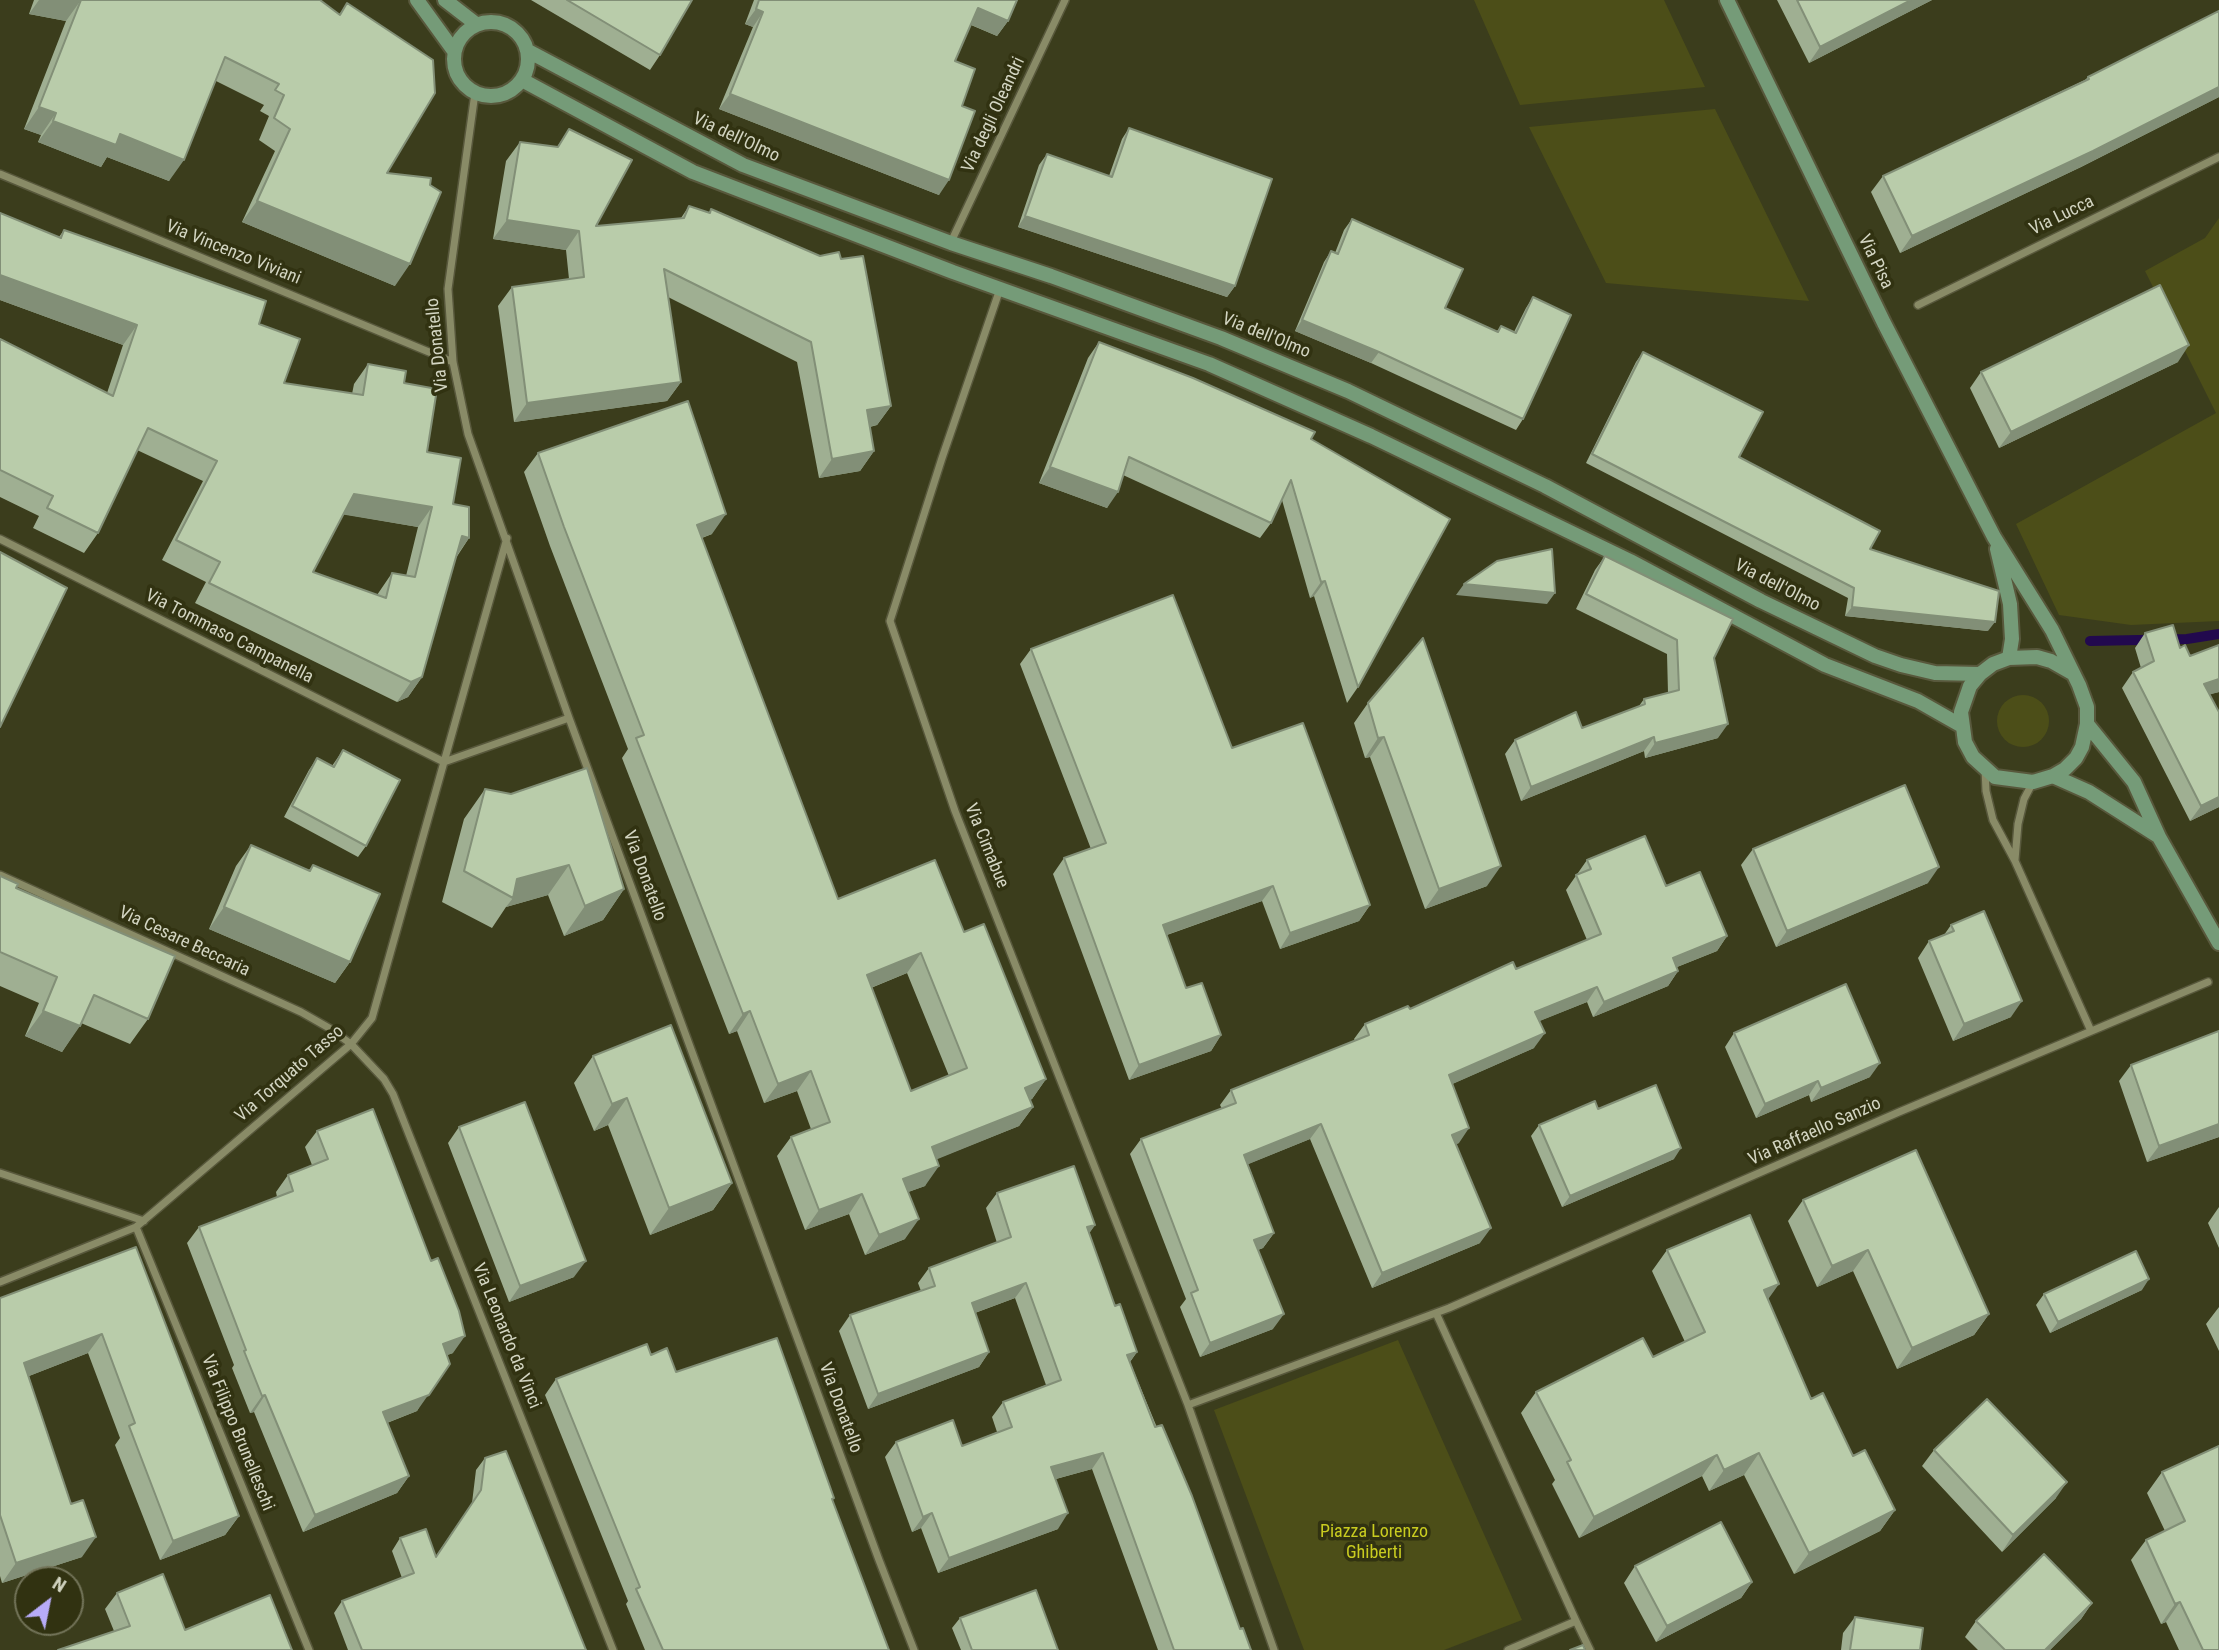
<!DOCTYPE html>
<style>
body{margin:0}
#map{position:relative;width:2219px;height:1650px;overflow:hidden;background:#3b3d1c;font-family:"Roboto Condensed",sans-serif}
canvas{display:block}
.north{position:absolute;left:14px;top:1566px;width:70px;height:70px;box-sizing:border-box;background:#313211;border:2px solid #727358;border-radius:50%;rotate:32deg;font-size:19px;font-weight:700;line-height:28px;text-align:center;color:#d3d5c2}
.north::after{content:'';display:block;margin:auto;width:24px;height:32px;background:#b7abf8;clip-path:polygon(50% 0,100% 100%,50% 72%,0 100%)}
</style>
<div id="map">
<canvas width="2219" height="1650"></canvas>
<div class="north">N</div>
</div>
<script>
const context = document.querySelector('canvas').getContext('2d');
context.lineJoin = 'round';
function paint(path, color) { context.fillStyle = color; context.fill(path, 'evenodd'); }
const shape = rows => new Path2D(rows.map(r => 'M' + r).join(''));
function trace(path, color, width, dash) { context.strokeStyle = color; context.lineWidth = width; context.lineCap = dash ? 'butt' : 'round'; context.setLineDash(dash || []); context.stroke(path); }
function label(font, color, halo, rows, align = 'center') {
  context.font = font + ' "Roboto Condensed",sans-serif'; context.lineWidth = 7; context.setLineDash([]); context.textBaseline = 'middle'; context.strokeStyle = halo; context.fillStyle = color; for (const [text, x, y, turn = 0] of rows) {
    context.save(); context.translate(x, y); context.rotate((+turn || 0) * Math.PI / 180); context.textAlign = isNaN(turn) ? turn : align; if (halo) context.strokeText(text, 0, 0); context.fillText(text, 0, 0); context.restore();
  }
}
paint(shape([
 [1474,0,1664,0,1705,87,1520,105],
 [1715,109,1809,301,1606,283,1529,127],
 [2219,218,2219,621,2131,625,2059,615,2016,524,2216,413,2145,271,2205,238],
 '1997 721a26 26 0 1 1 52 0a26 26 0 1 1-52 0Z',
 [1398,1340,1522,1620,1444,1650,1304,1650,1214,1410]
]), '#4c4e18');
trace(shape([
 [2090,641,2187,639,2219,634]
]), '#22094e', 10);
const street = shape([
 [475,93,448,289,453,362,468,434,569,718,879,1560,914,1650],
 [0,174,453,362],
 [951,242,1065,0],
 [1000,289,942,458,890,621,955,811,1188,1405],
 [1918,305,2219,157],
 [0,539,444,762],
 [444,762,569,718],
 [1985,769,1986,791,1993,820,2015,861,2091,1031],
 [2015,860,2018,824,2024,799,2033,782],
 [0,875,301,1012,329,1028,351,1044,384,1079,393,1094,613,1650],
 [0,1173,144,1221],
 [136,1227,309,1650],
 [0,1282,136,1227,351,1044,372,1018,507,538],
 [1436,1313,1576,1621,1508,1650],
 [1576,1621,1590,1650],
 [1274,1650,1188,1405,1449,1308,1899,1112,2208,982]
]);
const secondary = shape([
 [417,0,454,51],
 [445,0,476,24],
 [1727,0,1884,323,1994,537,2052,630,2079,685,2087,707,2087,724,2082,747,2076,758,2065,769,2053,776,2033,782,1995,777,1973,757,1965,742,1961,712,1970,686,1980,674,1993,664,2009,658,2037,657,2051,661,2072,673],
 '454 59a37 37 0 1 1 74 0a37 37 0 1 1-74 0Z',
 [528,51,743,165,951,243,1051,276,1221,338,1348,391,1545,486,1761,601,1875,656,1901,665,1935,673,1980,674],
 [522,80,693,172,953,272,1209,364,1371,436,1630,561,1825,665,1918,701,1962,726],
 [1997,549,2010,604,2012,639,2009,658],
 [2087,724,2134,782,2159,837,2219,943],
 [2053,776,2089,792,2158,836]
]);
trace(street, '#58583c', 10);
trace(secondary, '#58583c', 18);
trace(street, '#898b67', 7);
trace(secondary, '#759b78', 14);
paint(shape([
 [34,0,320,0,339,15,347,3,387,173,395,286,242,222,275,151,259,140,269,116,260,111,264,105,216,81,169,181,107,157,101,167,38,142,41,135,24,129,66,21,29,14],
 [531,0,692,0,660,55,650,70],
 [754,0,1017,0,1008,21,997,36,971,25,955,61,962,106,939,195,719,109,753,27,745,24],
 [1777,0,1932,0,1809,63],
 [2219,11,2219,97,2081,167,1900,253,1871,192,1883,176,2085,80,2088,77],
 [1129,128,1235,286,1227,297,1018,227,1039,165,1047,154,1109,176,1122,139],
 [569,129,596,226,681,218,689,206,709,213,711,209,891,406,877,425,870,427,874,451,860,471,819,478,797,362,668,297,681,382,667,401,514,422,498,306,512,287,569,279,566,250,493,239,506,161,520,142,557,147],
 [0,213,59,237,64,230,259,324,284,383,352,394,354,384,368,364,404,383,427,452,469,538,456,558,422,677,408,697,397,702,195,603,206,582,162,560,203,481,137,450,98,533,84,553,33,528,39,516,0,497,0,339,107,393,123,345,0,300],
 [343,514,418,527,406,576,392,573,377,595,313,572],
 [1352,219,1445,308,1497,331,1501,326,1514,332,1526,308,1533,297,1523,419,1516,430,1371,363,1295,331,1324,262,1331,251,1335,253,1344,230],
 [1099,342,1311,439,1358,687,1347,703,1314,596,1310,598,1282,500,1271,523,1260,538,1123,475,1107,508,1039,483,1088,358],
 [1643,352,1739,457,1988,631,1845,616,1848,598,1586,463,1636,362],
 [2178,362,1999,448,1970,388,1981,372],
 [538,453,712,534,702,538,838,899,964,932,1046,1079,1032,1099,1030,1100,1033,1107,1019,1126,936,1159,925,1186,908,1192,905,1239,865,1255,849,1214,805,1230,777,1156,791,1137,811,1129,797,1091,764,1103,737,1031,729,1034,622,758,628,749,550,546,524,472],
 [907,973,949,1076,911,1091,871,988],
 [1605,556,1714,658,1718,738,1645,758,1644,751,1521,801,1505,754,1515,740,1582,728,1639,706,1644,699,1668,693,1667,654,1576,609,1595,570],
 [2145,633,2180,648,2190,656,2219,645,2219,692,2210,694,2219,807,2190,821,2122,688,2133,672,2141,668,2135,648],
 [1031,649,1232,748,1370,905,1359,921,1280,949,1262,901,1167,935,1186,988,1221,1035,1211,1051,1129,1080,1053,874,1064,858,1091,849,1020,664],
 [1368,703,1487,886,1425,909,1370,757,1365,758,1354,723],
 [343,750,366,846,358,857,284,817,309,770,317,758,332,766],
 [485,789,624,889,603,920,564,936,548,895,506,907,492,928,442,902,464,819],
 [251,845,309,870,313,865,350,962,335,983,209,929,236,866],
 [1753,849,1928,883,1776,947,1741,865],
 [1587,860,1666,886,1727,936,1717,951,1677,967,1678,971,1668,986,1593,1017,1587,1002,1539,1021,1534,1048,1452,1084,1459,1143,1456,1144,1480,1243,1372,1288,1310,1139,1248,1164,1274,1233,1263,1248,1258,1250,1273,1329,1200,1357,1180,1307,1186,1299,1130,1154,1141,1139,1222,1109,1220,1105,1231,1090,1355,1041,1354,1039,1365,1024,1410,1009,1516,969,1587,940,1566,890],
 [0,876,16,888,148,1019,130,1044,81,1023,62,1052,25,1036,39,1003,0,986],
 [1951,925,2011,1017,1953,1041,1918,958,1929,941,1944,935],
 [2219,1031,2219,1137,2147,1162,2119,1081,2131,1065],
 [1734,1033,1870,1077,1811,1102,1809,1095,1756,1118,1725,1047],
 [593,1056,732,1183,713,1210,650,1235,608,1125,594,1131,574,1083],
 [1598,1109,1674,1159,1562,1207,1531,1136,1539,1125],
 [459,1127,574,1277,509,1302,448,1143],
 [317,1131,453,1353,447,1355,417,1411,387,1423,409,1476,397,1493,303,1532,254,1412,250,1413,232,1368,234,1365,187,1243,199,1227,277,1197,276,1192,288,1175,312,1165,305,1147],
 [997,1193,1095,1225,1089,1233,1115,1306,1137,1352,1130,1362,1240,1629,1251,1650,1158,1650,1092,1469,1056,1479,1058,1529,938,1573,921,1528,912,1532,885,1457,896,1442,962,1446,997,1432,992,1417,1003,1402,1046,1385,1015,1298,975,1313,989,1352,979,1367,868,1409,839,1331,850,1315,921,1291,918,1283,929,1268,997,1243,986,1208],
 [1803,1200,1989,1314,1974,1335,1897,1369,1853,1271,1817,1287,1788,1221],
 [2219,1207,2219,1248,2208,1223],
 [136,1247,239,1516,225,1535,160,1560,115,1445,120,1438,88,1353,29,1376,82,1557,2,1583,0,1576,0,1298],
 [1667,1250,1768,1299,1811,1399,1895,1510,1880,1531,1794,1574,1744,1475,1709,1491,1702,1476,1579,1538,1552,1484,1555,1480,1521,1413,1536,1392,1653,1357,1685,1342,1652,1271],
 [2142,1290,2050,1333,2036,1305,2044,1294],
 [2219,1307,2219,1351,2206,1324],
 [651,1355,676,1372,833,1501,889,1650,645,1650,626,1604,628,1601,545,1395,556,1379],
 [2219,1446,2219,1650,2179,1650,2166,1622,2161,1624,2131,1560,2146,1540,2165,1531,2147,1493,2162,1472],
 [1934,1450,2056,1498,2002,1552,1922,1466],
 [485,1458,586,1650,348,1650,334,1613,342,1601,402,1578,392,1551,400,1538,436,1556,472,1503,476,1470],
 [1635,1566,1752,1582,1741,1598,1656,1642,1624,1583],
 [117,1593,185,1630,114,1631,105,1609],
 [2092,1603,2081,1619,2050,1650,1978,1650,1965,1637,1976,1621],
 [1855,1617,1920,1650,1841,1650,1843,1633],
 [960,1618,1058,1650,961,1650,952,1628]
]), '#9faf92');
paint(shape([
 [39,0,81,0,66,21,29,14],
 [1911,0,1932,0,1809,63,1820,47],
 [978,8,1008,21,997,36,967,23],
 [756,9,763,12,753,27,745,24],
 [2219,87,2219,97,2081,167,1900,253,1912,236],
 [730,94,949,180,939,195,719,109],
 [39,107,56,113,41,135,24,129],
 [53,121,120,134,184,160,169,181,107,157,101,167,38,142],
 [257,201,410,264,395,286,242,222],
 [1025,216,1235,286,1227,297,1018,227],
 [507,220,579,231,566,250,493,239],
 [0,275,137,325,123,345,0,300],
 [1302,320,1379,352,1371,363,1295,331],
 [2189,345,2178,362,1999,448,2011,432],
 [681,382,667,401,514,422,527,403],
 [891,406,877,425,853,430,867,410],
 [874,451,860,471,819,478,832,459],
 [1050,467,1118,492,1107,508,1039,483],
 [354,494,432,507,418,527,340,514],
 [726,514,712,534,684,544,697,525],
 [462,536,469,538,455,558],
 [1325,581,1314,596,1310,598,1321,582],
 [1464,584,1555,593,1547,604,1456,595],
 [1852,607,1995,622,1988,631,1845,616],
 [422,677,408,697,397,702,411,682],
 [2219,679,2219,692,2194,699,2204,684],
 [1728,724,1718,738,1645,758,1655,743],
 [1384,737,1370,757,1365,758,1378,738],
 [1654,737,1644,751,1521,801,1531,787],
 [2219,797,2219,807,2190,821,2201,806],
 [569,865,548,895,506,907,513,898,517,879],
 [1501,866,1487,886,1425,909,1439,889],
 [1939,867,1928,883,1776,947,1787,931],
 [1273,886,1262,901,1152,940,1163,925],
 [624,889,603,920,564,936,585,906],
 [1370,905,1359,921,1280,949,1290,933],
 [224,907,350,962,335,983,209,929],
 [1727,936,1717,951,1662,973,1673,958],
 [921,953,907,973,853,995,867,975],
 [1678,971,1668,986,1593,1017,1604,1002],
 [1597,987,1587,1002,1525,1027,1535,1012],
 [2022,1001,2011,1017,1953,1041,1964,1024],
 [43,1011,80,1026,62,1052,25,1036],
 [750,1011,737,1031,729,1034,743,1014],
 [1545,1033,1534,1048,1439,1090,1449,1075],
 [1221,1035,1211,1051,1129,1080,1139,1065],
 [1880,1063,1870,1077,1811,1102,1821,1088],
 [811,1071,797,1091,764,1103,778,1084],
 [1046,1079,1032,1099,1011,1107,1025,1088],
 [1818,1081,1809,1095,1756,1118,1765,1104],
 [627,1098,608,1125,594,1131,612,1104],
 [1033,1107,1019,1126,918,1167,932,1147],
 [1321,1124,1310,1139,1234,1170,1244,1155],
 [2219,1124,2219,1137,2147,1162,2159,1146],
 [1469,1128,1459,1143,1442,1150,1452,1135],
 [1681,1148,1674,1159,1562,1207,1570,1196],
 [939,1166,925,1186,889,1199,903,1179],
 [732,1183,713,1210,650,1235,669,1208],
 [862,1194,849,1214,805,1230,819,1210],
 [919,1219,905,1239,865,1255,879,1235],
 [1095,1225,1084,1241,1087,1227],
 [1491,1228,1480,1243,1372,1288,1382,1273],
 [1274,1233,1263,1248,1244,1255,1254,1240],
 [1868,1250,1853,1271,1817,1287,1832,1266],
 [586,1261,574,1277,509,1302,520,1286],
 [2149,1279,2142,1290,2050,1333,2058,1322],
 [1026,1283,1015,1298,961,1318,972,1303],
 [1779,1284,1764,1305,1764,1290],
 [1284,1314,1273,1329,1200,1357,1210,1343],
 [1989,1314,1974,1335,1897,1369,1912,1348],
 [102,1334,88,1353,11,1383,24,1363],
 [465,1336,453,1353,431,1361,443,1344],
 [989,1352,979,1367,868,1409,878,1394],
 [1137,1352,1126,1367,1127,1355],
 [450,1364,417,1411,371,1429,383,1412],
 [265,1395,254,1412,250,1413,262,1396],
 [1103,1453,1092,1469,1041,1483,1051,1467],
 [1759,1453,1744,1475,1709,1491,1724,1470],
 [1717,1455,1702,1476,1579,1538,1594,1517],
 [409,1476,397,1493,303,1532,315,1515],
 [2067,1482,2056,1498,2002,1552,2013,1535],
 [1895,1510,1880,1531,1794,1574,1809,1553],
 [932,1513,921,1528,912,1532,923,1517],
 [1068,1513,1058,1529,938,1573,949,1558],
 [239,1516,225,1535,160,1560,173,1541],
 [96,1537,82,1557,2,1583,16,1563],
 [1752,1582,1741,1598,1656,1642,1667,1626],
 [2180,1602,2166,1622,2161,1624,2175,1604],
 [2092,1603,2081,1619,2050,1650,2045,1650]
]), '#828f77');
const building = shape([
 [81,0,320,0,340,15,347,3,433,60,435,93,387,173,431,178,430,185,441,192,410,264,257,201,290,129,274,118,284,95,275,90,279,84,225,57,184,160,120,134,116,145,53,121,56,113,39,107,81,0],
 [567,0,692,0,660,55,567,0],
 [759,0,1017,0,1008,21,978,8,955,61,975,69,962,106,975,111,949,180,730,94,763,12,756,9,759,0],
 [1797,0,1911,0,1820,47,1797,0],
 [2219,11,2219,87,2093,151,1912,236,1883,176,2089,79,2088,77,2219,11],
 [1129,128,1272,179,1235,286,1025,216,1047,154,1112,177,1129,128],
 [569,129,632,160,596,226,684,218,689,206,710,213,711,209,820,256,839,252,841,259,863,256,891,406,867,410,874,451,832,459,811,342,664,269,681,382,527,403,512,287,584,277,579,231,507,220,520,142,558,147,569,129],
 [0,213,61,238,64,230,266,301,259,324,300,339,284,383,363,395,368,364,406,371,404,383,437,389,427,452,461,458,453,504,469,507,469,538,462,536,422,677,411,682,209,583,220,562,176,540,217,461,148,428,98,533,47,508,53,496,0,470,0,339,113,396,137,325,0,275,0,213],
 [354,494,432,507,415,577,392,573,386,598,313,572,354,494],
 [1352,219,1463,269,1445,308,1498,332,1501,326,1516,333,1533,297,1571,315,1523,419,1379,352,1302,320,1331,251,1338,254,1352,219],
 [2160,285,2189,345,2011,432,1981,372,2160,285],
 [1099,342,1193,378,1315,432,1311,439,1450,519,1358,687,1325,581,1321,582,1291,480,1271,523,1129,457,1118,492,1050,467,1099,342],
 [1643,352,1763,412,1739,457,1880,531,1870,549,1999,591,1995,622,1852,607,1854,588,1592,454,1643,352],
 [688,401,726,514,697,525,838,899,935,860,964,932,984,924,1046,1079,1025,1088,1033,1107,932,1147,939,1166,903,1179,919,1219,879,1235,862,1194,819,1210,791,1137,830,1122,811,1071,778,1084,750,1011,743,1014,636,738,644,735,564,527,538,453,688,401],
 [921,953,967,1068,911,1091,867,975,921,953],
 [1552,549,1555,593,1464,584,1497,561,1552,549],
 [0,552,67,588,0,727,0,552],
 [1605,556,1733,619,1714,658,1728,724,1655,743,1654,737,1531,787,1515,740,1576,712,1582,728,1645,704,1644,699,1679,690,1677,640,1586,594,1605,556],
 [1173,595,1232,748,1303,723,1370,905,1290,933,1273,886,1163,925,1186,988,1202,983,1221,1035,1139,1065,1064,858,1106,843,1031,649,1173,595],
 [2173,625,2180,648,2185,645,2190,656,2219,645,2219,679,2204,684,2219,712,2219,797,2201,806,2133,672,2154,661,2145,633,2173,625],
 [1423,638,1501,866,1439,889,1384,737,1378,738,1368,703,1423,638],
 [343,750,400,780,366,846,292,806,317,758,334,767,343,750],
 [587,768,624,889,585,906,569,865,517,879,513,898,464,871,485,789,511,794,587,768],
 [1905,785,1939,867,1787,931,1753,849,1905,785],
 [1645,836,1666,886,1700,872,1727,936,1673,958,1678,971,1604,1002,1597,987,1535,1012,1545,1033,1449,1075,1469,1128,1452,1135,1491,1228,1382,1273,1321,1124,1244,1155,1274,1233,1254,1240,1284,1314,1210,1343,1191,1293,1198,1290,1141,1139,1236,1103,1231,1090,1369,1035,1365,1024,1408,1006,1410,1009,1513,962,1516,969,1601,934,1576,875,1591,869,1587,860,1645,836],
 [251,845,310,871,313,865,380,894,350,962,224,907,251,845],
 [0,876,18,884,16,888,175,956,148,1019,94,995,80,1026,43,1011,57,977,0,952,0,876],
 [1984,911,2022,1001,1964,1024,1929,941,1954,931,1951,925,1984,911],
 [1846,984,1880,1063,1821,1088,1818,1081,1765,1104,1734,1033,1846,984],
 [671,1025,732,1183,669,1208,627,1098,612,1104,593,1056,671,1025],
 [2219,1031,2219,1124,2159,1146,2131,1065,2219,1031],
 [1656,1085,1681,1148,1570,1196,1539,1125,1595,1101,1598,1109,1656,1085],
 [525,1102,586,1261,520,1286,459,1127,525,1102],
 [373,1109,431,1261,438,1258,459,1311,465,1336,443,1344,450,1364,429,1395,383,1412,409,1476,315,1515,265,1395,262,1396,244,1351,246,1350,199,1227,293,1191,288,1175,328,1159,317,1131,373,1109],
 [1916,1150,1989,1314,1912,1348,1868,1250,1832,1266,1803,1200,1916,1150],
 [1074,1166,1095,1225,1087,1227,1115,1306,1120,1304,1137,1352,1127,1355,1155,1427,1162,1425,1192,1496,1240,1629,1243,1628,1251,1650,1174,1650,1103,1453,1051,1467,1068,1513,949,1558,932,1513,923,1517,896,1442,953,1420,962,1446,1012,1427,1003,1402,1061,1380,1026,1283,972,1303,989,1352,878,1394,850,1315,935,1286,929,1268,1011,1237,997,1193,1074,1166],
 [1750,1215,1779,1284,1764,1290,1811,1399,1823,1393,1853,1456,1865,1450,1895,1510,1809,1553,1759,1453,1724,1470,1717,1455,1594,1517,1567,1462,1571,1460,1536,1392,1643,1338,1653,1357,1705,1332,1667,1250,1750,1215],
 [136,1247,239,1516,173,1541,129,1426,135,1423,102,1334,24,1363,71,1504,83,1500,96,1537,16,1563,0,1515,0,1298,136,1247],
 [2136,1251,2149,1279,2058,1322,2044,1294,2136,1251],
 [777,1338,834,1498,832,1499,889,1650,663,1650,636,1589,640,1587,556,1379,647,1344,651,1355,667,1348,676,1372,777,1338],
 [1987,1399,2067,1482,2013,1535,1934,1450,1987,1399],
 [2219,1446,2219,1650,2203,1650,2180,1602,2175,1604,2146,1540,2185,1521,2162,1472,2219,1446],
 [506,1451,586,1650,362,1650,342,1601,414,1573,400,1538,426,1529,436,1557,481,1490,485,1458,506,1451],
 [1721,1522,1752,1582,1667,1626,1635,1566,1721,1522],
 [2044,1554,2092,1603,2045,1650,2005,1650,1976,1621,2044,1554],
 [163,1574,185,1630,270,1595,292,1650,58,1650,130,1626,117,1593,163,1574],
 [1036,1590,1058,1650,972,1650,960,1618,1036,1590],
 [1855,1617,1923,1628,1920,1650,1850,1650,1855,1617],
 [1583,1645,1585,1650,1570,1650,1583,1645]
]);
paint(building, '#b9ccaa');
trace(building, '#828f77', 2);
label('18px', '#d3d5c2', '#313211', [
 ["Via degli Oleandri",994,115,-65],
 ["Via dell'Olmo",736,138,25],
 ["Via Lucca",2062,216,-26],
 ["Via Vincenzo Viviani",233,253,22],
 ["Via Pisa",1875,262,64],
 ["Via dell'Olmo",1266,336,22],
 ["Via Donatello",438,345,-96],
 ["Via dell'Olmo",1777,586,27],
 ["Via Tommaso Campanella",229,637,27],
 ["Via Cimabue",986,846,68],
 ["Via Donatello",644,876,70],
 ["Via Cesare Beccaria",184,942,25],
 ["Via Torquato Tasso",290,1074,-41],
 ["Via Raffaello Sanzio",1815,1132,-24],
 ["Via Leonardo da Vinci",506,1336,68],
 ["Via Donatello",840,1408,70],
 ["Via Filippo Brunelleschi",237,1433,68]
]);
label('18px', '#c9cc20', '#313211', [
 ["Piazza Lorenzo",1374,1532],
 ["Ghiberti",1374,1553]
]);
</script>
